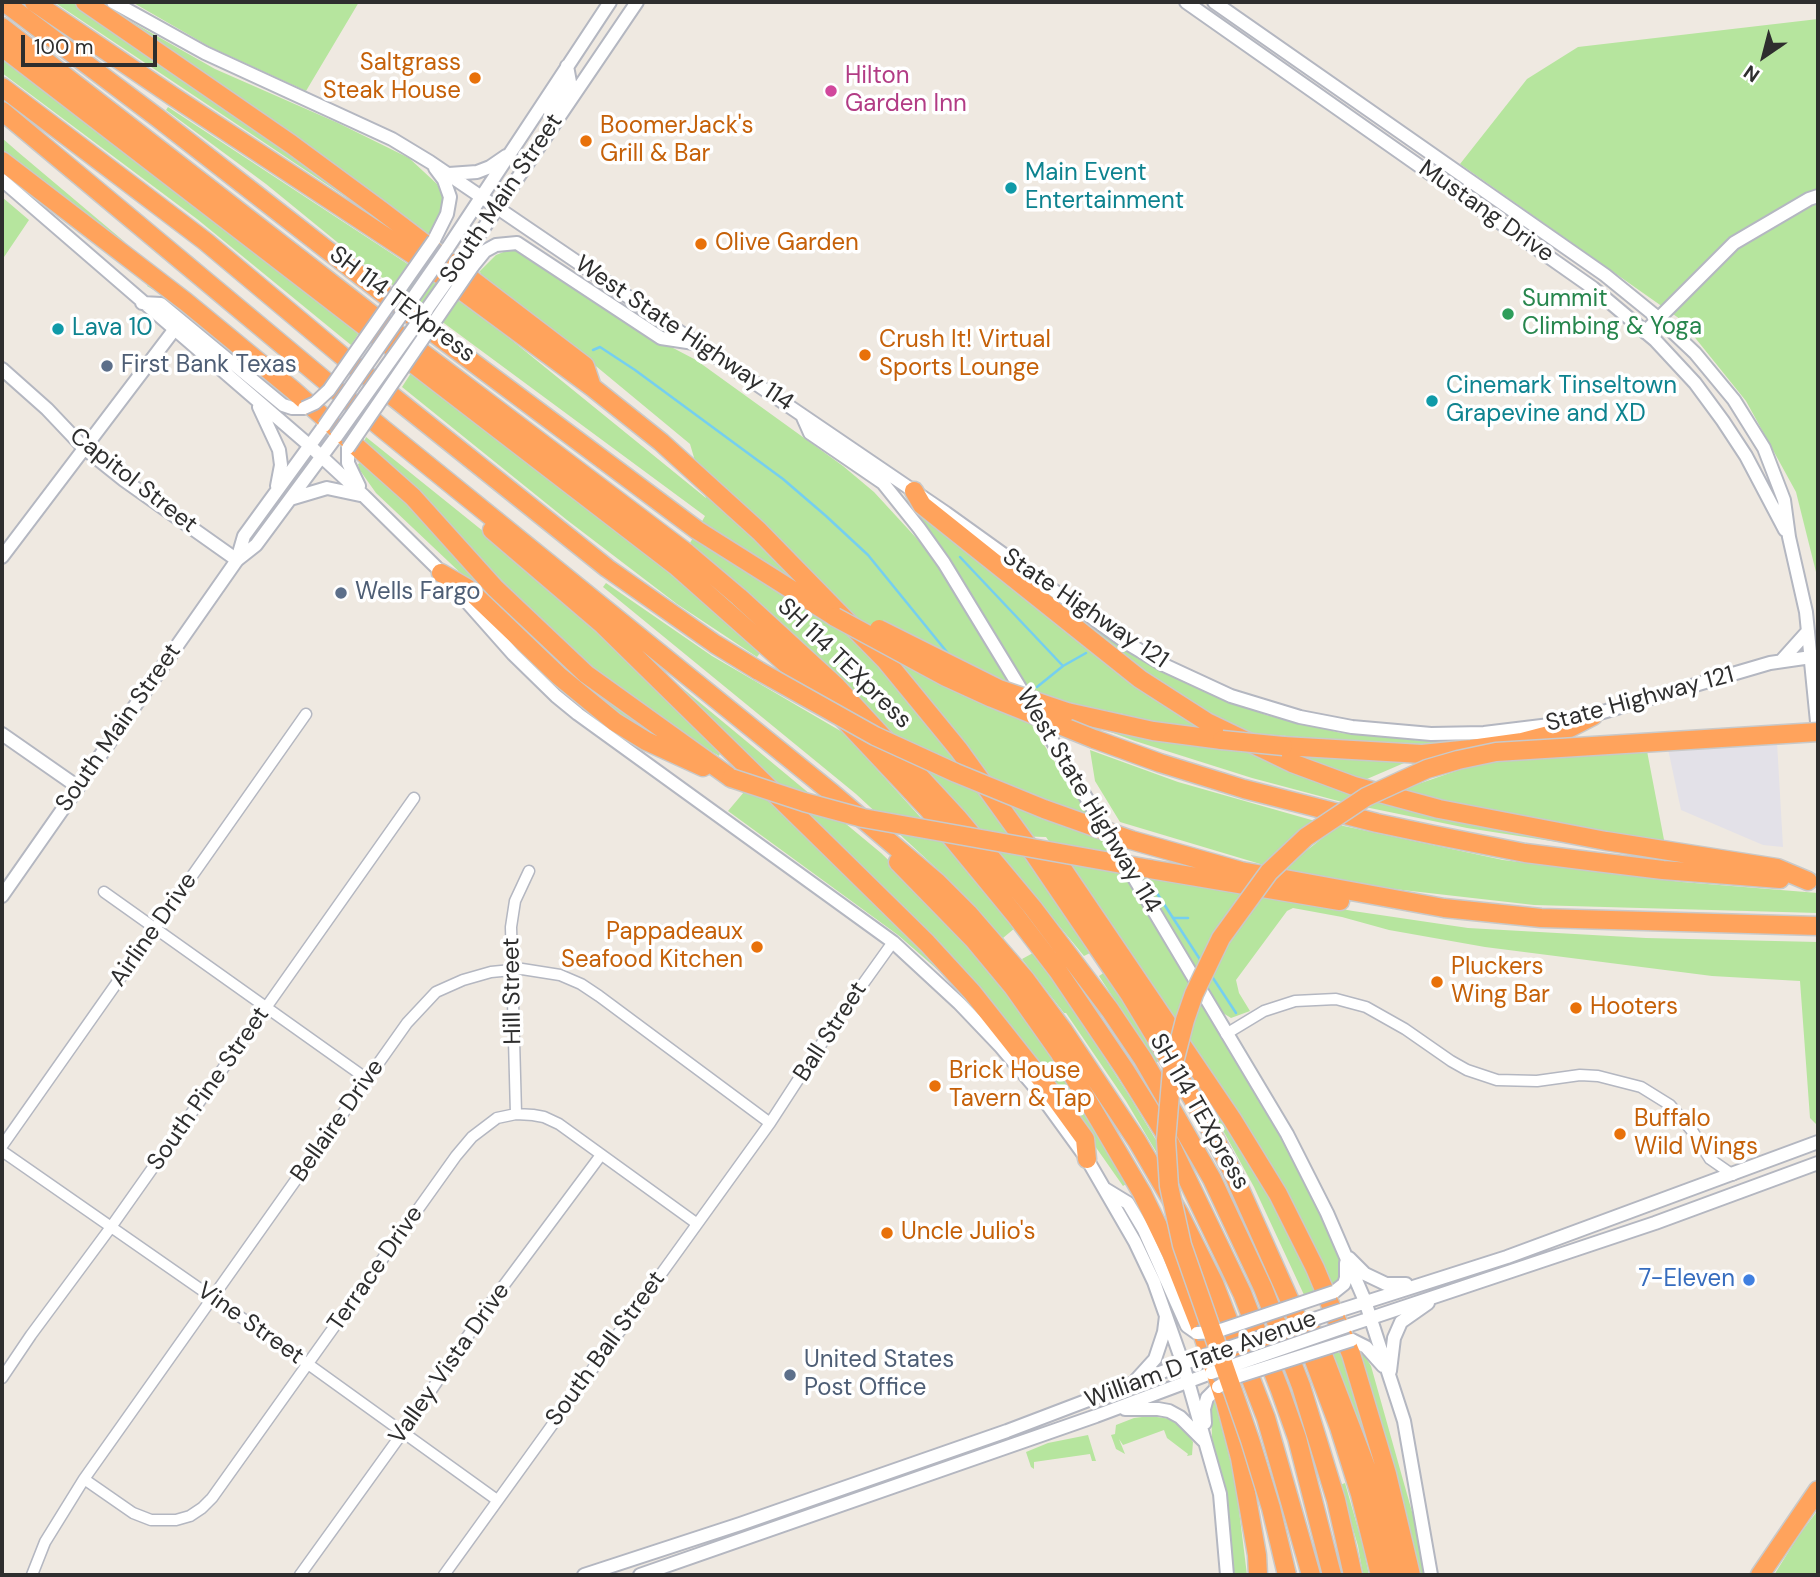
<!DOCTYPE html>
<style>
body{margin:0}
#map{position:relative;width:1820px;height:1577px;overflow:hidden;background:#efe9e1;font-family:"DM Sans",sans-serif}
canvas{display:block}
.frame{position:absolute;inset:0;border:4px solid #2e2e2e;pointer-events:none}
.north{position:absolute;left:1729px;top:21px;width:70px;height:70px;-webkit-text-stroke:5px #fff;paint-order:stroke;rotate:215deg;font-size:19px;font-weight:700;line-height:28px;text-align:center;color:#2e2e2e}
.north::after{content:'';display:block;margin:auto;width:24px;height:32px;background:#2e2e2e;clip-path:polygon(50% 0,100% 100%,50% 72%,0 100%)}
.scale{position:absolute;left:21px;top:35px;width:136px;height:32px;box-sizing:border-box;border:4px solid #2e2e2e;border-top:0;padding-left:9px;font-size:21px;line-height:24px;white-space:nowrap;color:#2e2e2e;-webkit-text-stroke:5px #fff;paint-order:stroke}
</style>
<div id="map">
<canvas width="1820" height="1577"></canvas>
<div class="frame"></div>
<div class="north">N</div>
<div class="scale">100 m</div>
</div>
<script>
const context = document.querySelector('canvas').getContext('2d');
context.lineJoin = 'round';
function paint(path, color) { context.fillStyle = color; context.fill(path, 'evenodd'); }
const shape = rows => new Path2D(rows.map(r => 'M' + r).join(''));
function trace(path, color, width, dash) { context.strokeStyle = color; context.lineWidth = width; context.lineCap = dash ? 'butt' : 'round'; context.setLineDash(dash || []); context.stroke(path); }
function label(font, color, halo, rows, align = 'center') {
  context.font = font + ' "DM Sans",sans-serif'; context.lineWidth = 7; context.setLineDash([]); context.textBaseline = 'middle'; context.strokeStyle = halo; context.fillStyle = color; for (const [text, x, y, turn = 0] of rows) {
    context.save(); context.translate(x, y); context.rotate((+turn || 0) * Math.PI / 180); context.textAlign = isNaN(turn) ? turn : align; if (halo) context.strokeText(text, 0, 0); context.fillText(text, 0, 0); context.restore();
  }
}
paint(shape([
 [1777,742,1783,847,1763,845,1681,810,1668,749]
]), '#e3e1e8');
paint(shape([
 [54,2,73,2,243,119,383,222],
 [132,2,359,2,306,91,210,47],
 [118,14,215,69,338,123,409,158,437,184,444,198,443,208,430,235],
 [1818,19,1818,580,1796,492,1746,401,1680,319,1460,164,1527,79,1578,47],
 [2,59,359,333,351,345,197,219,2,73],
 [168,107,461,299,706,498,690,444,562,338,477,278,481,273,479,272,496,255,506,251,517,251,535,257,656,339,696,360,843,466,874,492,931,554,961,599,1034,729,1136,891,1232,1052,1291,1153,1333,1242,1339,1256,1340,1269,1338,1282,1332,1286,1272,1172,1207,1073,1046,837,1010,836,1092,952,1084,956,972,820,845,683,690,543,705,516,364,264,266,184,166,110],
 [2,138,18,152,126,243,2,157],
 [2,197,29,220,2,260],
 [152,280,288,397,266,385,164,296,147,286],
 [411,373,631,542,708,605,760,653,757,657,677,604,567,520,402,387],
 [366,437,560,593,721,751,719,756,677,731,594,673,364,442],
 [363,461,421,516,544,647,542,650,376,493,359,469,358,464],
 [899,494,1207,729,1204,733,1122,718,1123,714,1066,703,1029,690,943,551],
 [606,583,712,656,844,733,951,851,1015,928,1003,938,948,879,856,794,603,587],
 [1051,596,1137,658,1192,686,1266,715,1341,733,1424,741,1473,741,1423,747,1237,732,1131,666,1049,600],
 [669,677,881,853,930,900,996,976,1065,1072,1126,1184,1123,1186,1041,1069,668,680],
 [585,680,675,744,648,735,579,687],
 [1106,726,1247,749,1357,793,1342,802,1252,778,1135,741,1105,730],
 [1090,750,1178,782,1315,821,1267,866,1120,822,1095,781],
 [1277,751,1411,760,1360,782],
 [1647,751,1665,845,1398,791,1476,764,1525,756],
 [755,779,956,980,953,983,898,935,728,811],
 [1379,800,1603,849,1467,828,1365,807],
 [1339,825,1503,860,1682,882,1818,893,1818,913,1534,905,1385,888,1286,870,1296,859],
 [1140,875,1244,892,1236,900,1213,937,1196,970],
 [1263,895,1353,911,1468,928,1646,938,1818,942,1818,1126,1810,1118,1800,981,1712,976,1485,947,1389,930,1342,917,1293,908,1287,911,1236,980,1239,993,1250,1011,1231,1018,1223,1013,1207,987,1232,938],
 [1033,953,1083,1021,1082,1023,1130,1097,1159,1145,1158,1155,1126,1101,1066,1013,1064,1013,1022,959],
 [1105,972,1160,1060,1156,1063,1099,976],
 [1211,1100,1262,1181,1320,1291,1305,1297,1254,1187,1208,1103],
 [1356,1351,1365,1356,1371,1366,1423,1551,1427,1575,1418,1575],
 [1343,1352,1395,1532,1330,1354],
 [1215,1402,1235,1478,1247,1575,1232,1575,1222,1483,1212,1438,1211,1403],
 [1150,1416,1171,1419,1182,1426,1193,1442,1192,1455,1187,1456,1188,1454,1167,1438,1164,1430,1123,1445,1119,1439,1125,1454,1116,1449,1111,1435,1115,1434,1116,1425,1134,1418],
 [1088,1435,1096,1461,1092,1461,1090,1454,1034,1462,1034,1469,1031,1467,1026,1452,1048,1443],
 [1345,1483,1363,1546,1369,1575,1363,1575,1358,1546,1340,1485],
 [1818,1510,1818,1575,1774,1575,1799,1535]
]), '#b6e59e');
trace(shape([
 [593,350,600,347,635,370,783,479,826,516,868,555,951,657],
 [960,557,1063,666],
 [1037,687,1063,666,1086,653],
 [1147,878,1201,961],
 [1174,918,1188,918],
 [1211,975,1236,1013]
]), '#75cff0', 2.5);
const minor = shape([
 [104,892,367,1079],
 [1226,1034,1264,1011,1295,1001,1336,999,1366,1007,1405,1029,1451,1061,1467,1070,1497,1080,1537,1081,1580,1075,1598,1076,1641,1087,1670,1105,1693,1132,1710,1159,1733,1175],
 [516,1114,511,927,515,901,529,871],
 [2,1146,306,714],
 [2,1151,308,1364,497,1500],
 [2,1378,31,1335,111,1227,414,798],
 [84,1479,133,1513,151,1520,176,1520,190,1516,202,1508,212,1498,456,1156,472,1137,497,1118,516,1114,533,1115,544,1117,559,1124,696,1223],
 [32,1575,45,1542,84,1479,407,1023,436,992,463,980,491,972,522,969,560,975,581,984,599,996,770,1123],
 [300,1575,403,1432,484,1312,601,1155],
 [444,1575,770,1123,835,1023,893,942]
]);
const tertiary = shape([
 [1645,332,1734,243,1809,199,1818,196],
 [2,369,47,409,84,448,124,480,237,560],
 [2,557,174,330],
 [2,734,78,787]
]);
const secondary = shape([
 [113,2,205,53,392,139,430,162,946,513,1127,643,1164,665,1231,696,1300,717,1352,727,1431,734,1484,733,1558,724],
 [1186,2,1593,288,1655,340,1695,383,1723,421,1746,456,1785,530],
 [1214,2,1605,275,1658,318,1695,353,1734,400,1764,448,1784,500,1789,537,1806,612,1818,732],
 [550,112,570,82,567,66],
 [449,174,477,172,490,167,506,156],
 [2,180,310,446,364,496,436,567,513,654,556,696,578,714,893,942,959,1003,1001,1047,1034,1086,1087,1159,1135,1242,1154,1282,1183,1364,1220,1494,1227,1575],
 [434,240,447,214,450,197,444,180,435,168],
 [447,249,610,2],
 [462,260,637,2],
 [472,267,485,251,496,245,517,243,661,338,694,343],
 [142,303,161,304,283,405,292,408,304,408],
 [259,407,279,450,281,465,277,486],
 [802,415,810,433,883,483,919,528,944,563,1028,701],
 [348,448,348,463,359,486],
 [290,499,327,488,360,495],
 [237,560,244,536,324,426],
 [1782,660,1808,631],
 [1038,717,1287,1134,1327,1213,1365,1301,1404,1421,1431,1575],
 [1586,717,1770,663,1818,656],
 [2,896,237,560,256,545,336,437],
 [1105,1189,1128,1203,1144,1230,1187,1326,1197,1333],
 [1349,1258,1365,1274,1386,1284,1406,1284],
 [1334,1292,1344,1284,1346,1278,1346,1263],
 [1341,1310,1507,1257,1818,1142],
 [1347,1326,1655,1223,1818,1163],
 [1352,1340,1366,1347,1383,1366],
 [1390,1371,1394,1338,1401,1322,1428,1303],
 [1136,1380,1155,1359,1164,1332,1166,1316],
 [1125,1409,1158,1409,1169,1411,1180,1417,1204,1441],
 [1205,1423,1204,1409,1207,1398,1218,1387],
 [584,1575,740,1524,1007,1431,1204,1356],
 [640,1575,1096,1416,1211,1373]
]);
const motorway = shape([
 [4,2,158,118,431,331,697,530,835,617],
 [34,2,174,97,415,256,592,387,661,442,759,531,886,661,959,750,1034,854,1130,995,1203,1116,1231,1169,1290,1301,1315,1363,1339,1427,1360,1494,1380,1575],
 [85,2,291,144,382,211,585,366,592,387],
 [2,27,370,313,687,553,739,597,837,687,957,817,1033,908,1110,1010,1143,1059,1212,1179,1263,1288,1301,1386,1336,1500,1353,1575],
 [2,47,676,566,819,693,928,809,1016,916,1058,971,1125,1070,1167,1137,1242,1293,1280,1390,1297,1438,1332,1575],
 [2,87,205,241,341,355,607,568,715,644,759,671],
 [2,111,383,429,832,793,937,882,968,913,1026,980,1063,1030,1137,1141,1179,1213,1214,1283,1266,1418,1311,1575],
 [2,161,186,302,293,390,413,497,495,588,586,674,731,778],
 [914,491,922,505,1140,679,1207,722,1292,763,1354,786,1439,809,1606,841,1777,868,1808,881],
 [492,530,603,625,927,943,972,992,1045,1084,1085,1139,1087,1159],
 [441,573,467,588,559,676,615,722,646,741,703,767],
 [1067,712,1153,731,1222,740],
 [1094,739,1160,763,1244,789,1377,823,1434,835,1525,853,1605,863,1663,870,1780,879],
 [1283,746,1422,754,1471,749,1522,742,1564,731,1593,716],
 [1131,840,1241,871,1444,908,1541,918,1818,926],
 [1040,858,1064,871,1232,1119,1278,1194,1315,1268,1351,1354,1387,1474,1411,1575],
 [898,862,974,940,1013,987,1059,1052,1142,1193,1171,1253,1199,1324,1225,1401,1240,1458,1257,1555,1258,1575],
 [1150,869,1340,901],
 [1315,1334,1373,1485,1398,1575],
 [1760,1575,1818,1490]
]);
trace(minor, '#b4b7c1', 13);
trace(tertiary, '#b4b7c1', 16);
trace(secondary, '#b4b7c1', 16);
trace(motorway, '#c9c9c9', 21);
trace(minor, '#fff', 10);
trace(tertiary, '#fff', 12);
trace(secondary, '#fff', 12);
trace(motorway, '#ffa35c', 18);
const secondaryBridge = shape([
 [304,408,315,403,329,390,434,240],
 [324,426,447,249],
 [336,437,462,260],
 [348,448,472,267],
 [1197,1333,1215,1332,1334,1292],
 [1204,1356,1341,1310],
 [1211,1373,1347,1326],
 [1218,1387,1233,1378,1352,1340]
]);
const motorwayBridge = shape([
 [835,617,946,677,992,698,1094,739],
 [879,629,999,689,1067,712],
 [759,671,875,736,956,773,1044,809,1131,840],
 [1222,740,1283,746],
 [731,778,804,802,863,818,1150,869],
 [1287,1575,1271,1508,1250,1440,1182,1245,1169,1186,1166,1140,1172,1070,1185,1020,1194,994,1221,938,1269,872,1306,837,1366,797,1427,769,1458,760,1496,752,1818,732]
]);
trace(secondaryBridge, '#b4b7c1', 16, []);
trace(motorwayBridge, '#c9c9c9', 21, []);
trace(secondaryBridge, '#fff', 12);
trace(motorwayBridge, '#ffa35c', 18);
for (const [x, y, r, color] of [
 [475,78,7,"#e8710a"],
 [831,91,7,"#d1479c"],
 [586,141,7,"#e8710a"],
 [1011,188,7,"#0f9aa8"],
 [701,244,7,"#e8710a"],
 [1508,314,7,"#2e9e5b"],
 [58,329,7,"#0f9aa8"],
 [865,355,7,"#e8710a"],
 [107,366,7,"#5c6f8a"],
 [1432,401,7,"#0f9aa8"],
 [341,593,7,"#5c6f8a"],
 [757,947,7,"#e8710a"],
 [1437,982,7,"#e8710a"],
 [1576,1008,7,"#e8710a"],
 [935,1086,7,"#e8710a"],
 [1620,1134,7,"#e8710a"],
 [887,1233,7,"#e8710a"],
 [1749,1280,7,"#3f7fe0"],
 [790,1375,7,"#5c6f8a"]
]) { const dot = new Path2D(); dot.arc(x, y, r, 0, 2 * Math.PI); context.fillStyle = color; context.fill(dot); trace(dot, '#fff', 2.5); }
label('24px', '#c56008', '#fff', [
 ["Saltgrass",461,64,"right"],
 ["Steak House",461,92,"right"],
 ["BoomerJack's",600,127],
 ["Grill & Bar",600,155],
 ["Olive Garden",715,244],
 ["Crush It! Virtual",879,341],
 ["Sports Lounge",879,369],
 ["Pappadeaux",743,933,"right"],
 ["Seafood Kitchen",743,961,"right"],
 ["Pluckers",1451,968],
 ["Wing Bar",1451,996],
 ["Hooters",1590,1008],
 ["Brick House",949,1072],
 ["Tavern & Tap",949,1100],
 ["Buffalo",1634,1120],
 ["Wild Wings",1634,1148],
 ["Uncle Julio's",901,1233]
], 'left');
label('24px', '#b23c85', '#fff', [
 ["Hilton",845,77],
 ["Garden Inn",845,105]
], 'left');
label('24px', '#0d838f', '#fff', [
 ["Main Event",1025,174],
 ["Entertainment",1025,202],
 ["Lava 10",72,329],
 ["Cinemark Tinseltown",1446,387],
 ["Grapevine and XD",1446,415]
], 'left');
label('24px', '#2e2e2e', '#fff', [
 ["South Main Street",502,199,-56],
 ["Mustang Drive",1486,212,35],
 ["SH 114 TEXpress",402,305,37],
 ["West State Highway 114",684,334,34],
 ["Capitol Street",133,481,38],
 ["State Highway 121",1085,609,34],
 ["SH 114 TEXpress",844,664,44],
 ["State Highway 121",1640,700,-15],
 ["South Main Street",119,728,-55],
 ["West State Highway 114",1088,801,59],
 ["Airline Drive",154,930,-55],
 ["Hill Street",513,991,-91],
 ["Ball Street",831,1032,-57],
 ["South Pine Street",209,1089,-55],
 ["SH 114 TEXpress",1199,1112,60],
 ["Bellaire Drive",338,1121,-55],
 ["Terrace Drive",376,1269,-55],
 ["Vine Street",250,1324,35],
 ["South Ball Street",606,1349,-54],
 ["William D Tate Avenue",1201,1360,-20],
 ["Valley Vista Drive",450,1364,-55]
]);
label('24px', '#27864d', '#fff', [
 ["Summit",1522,300],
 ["Climbing & Yoga",1522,328]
], 'left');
label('24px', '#4e5e75', '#fff', [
 ["First Bank Texas",121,366],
 ["Wells Fargo",355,593],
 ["United States",804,1361],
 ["Post Office",804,1389]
], 'left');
label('24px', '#366cbe', '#fff', [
 ["7-Eleven",1735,1280]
], 'right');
</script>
